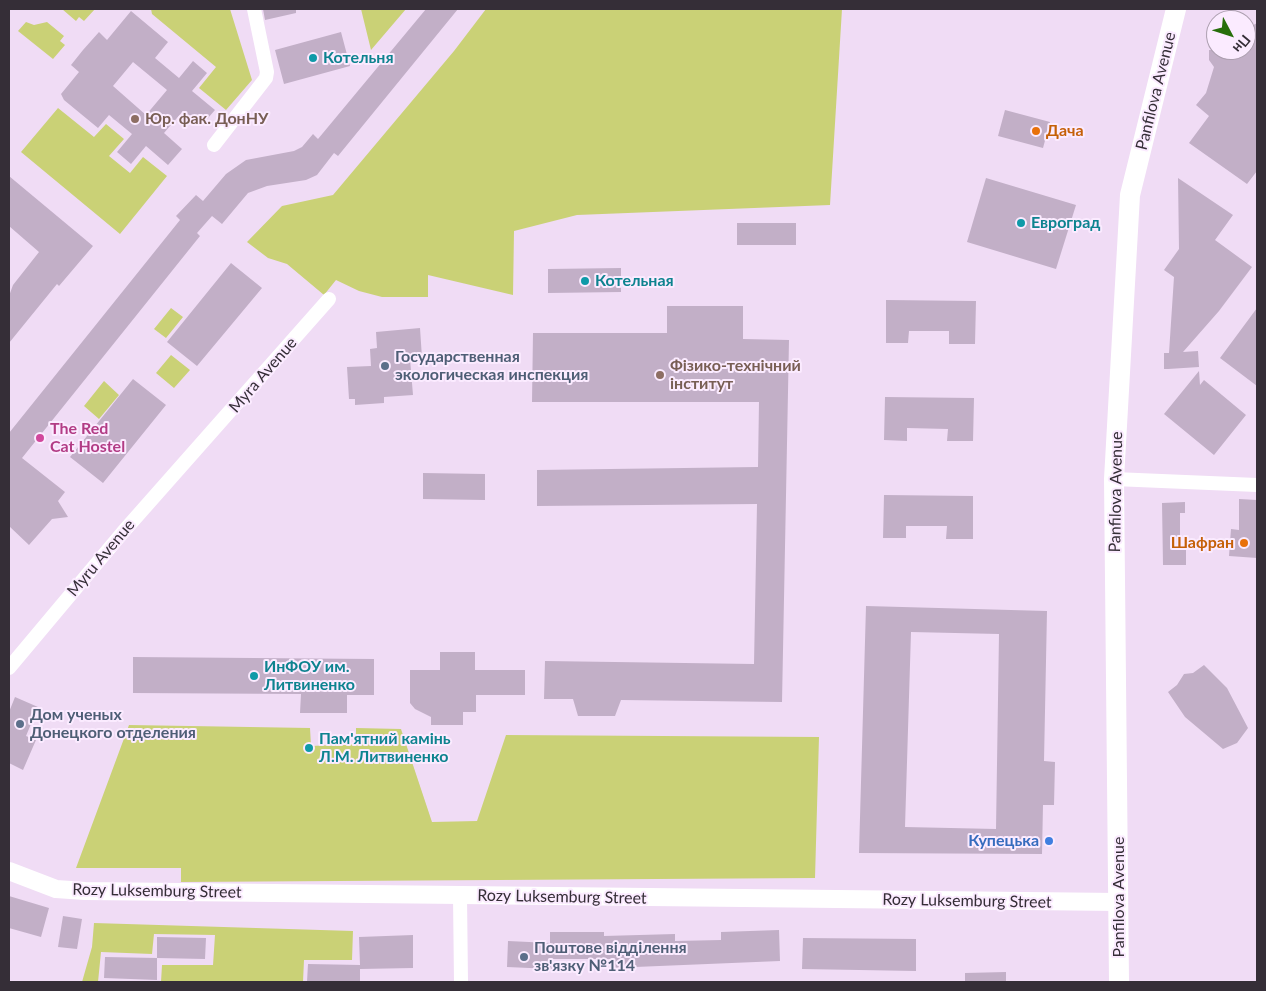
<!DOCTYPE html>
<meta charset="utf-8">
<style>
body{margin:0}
#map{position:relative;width:1266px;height:991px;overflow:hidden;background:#f0dcf5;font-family:Lato,sans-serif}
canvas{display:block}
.frame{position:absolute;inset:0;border:10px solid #352e37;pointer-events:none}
.north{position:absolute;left:1206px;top:10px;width:50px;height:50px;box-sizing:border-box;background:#fbebff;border:1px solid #ac9faf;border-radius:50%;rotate:130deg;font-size:14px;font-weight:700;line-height:20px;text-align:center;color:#352e37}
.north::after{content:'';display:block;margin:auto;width:18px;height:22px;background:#276e0b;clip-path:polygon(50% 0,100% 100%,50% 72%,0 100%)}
</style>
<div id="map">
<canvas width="1266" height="991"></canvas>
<div class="frame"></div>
<div class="north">Пн</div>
</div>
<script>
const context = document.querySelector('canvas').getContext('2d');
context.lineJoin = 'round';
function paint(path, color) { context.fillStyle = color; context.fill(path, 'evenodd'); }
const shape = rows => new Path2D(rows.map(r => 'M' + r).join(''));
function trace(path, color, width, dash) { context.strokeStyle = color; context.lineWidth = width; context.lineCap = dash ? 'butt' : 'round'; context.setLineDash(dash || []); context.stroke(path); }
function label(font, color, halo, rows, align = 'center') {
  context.font = font + ' Lato,sans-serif'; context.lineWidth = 4; context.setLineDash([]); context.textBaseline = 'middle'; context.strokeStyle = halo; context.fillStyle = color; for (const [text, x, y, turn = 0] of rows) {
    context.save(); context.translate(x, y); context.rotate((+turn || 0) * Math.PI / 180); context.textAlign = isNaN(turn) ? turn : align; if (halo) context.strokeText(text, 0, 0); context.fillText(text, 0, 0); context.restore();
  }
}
paint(shape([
 [62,9,95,9,84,21,79,17,76,21],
 [151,9,230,9,252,80,226,110,199,88,216,67,152,14],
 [361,9,406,9,371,50],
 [486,9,842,9,830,205,577,215,514,231,513,295,428,275,428,297,382,297,359,291,336,280,324,295,287,264,268,258,247,242,282,206,333,195,454,51],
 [26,22,34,25,47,22,64,36,60,41,65,45,53,59,18,31],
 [58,108,94,137,106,124,124,139,109,156,130,173,143,157,167,176,120,234,21,152],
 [171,308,183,317,166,338,154,329],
 [171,355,190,370,174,388,156,373],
 [104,381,119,395,99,419,84,406],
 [129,725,310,728,311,746,356,744,356,728,401,729,432,822,477,821,506,735,819,737,815,878,181,882,181,868,76,868],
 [94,923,353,931,352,960,304,960,303,982,161,982,162,965,213,965,215,935,154,934,152,954,101,952,98,982,82,982,92,947]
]), '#cad176');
paint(shape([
 [263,9,296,9,296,13,265,20],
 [426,9,458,9,338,156,334,153,317,175,306,180,267,186,248,193,222,224,212,216,197,233,200,236,22,458,65,492,58,501,68,517,52,519,29,545,9,526,9,433,180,220,176,216,196,195,203,201,226,174,246,160,294,151,302,147,313,134,318,139],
 [131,11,168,42,155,58,179,78,193,61,207,73,192,91,215,110,201,126,183,111,164,133,182,149,168,165,146,146,131,164,117,152,132,134,109,115,98,128,64,100,61,94,79,72,71,65,83,50,99,32,107,40],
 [133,62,167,90,146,115,113,86],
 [1257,23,1257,171,1247,184,1189,143,1209,116,1196,105,1206,93,1214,67,1209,60,1209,50,1246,50,1246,29],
 [341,32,350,66,284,84,275,50],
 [1005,110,1050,122,1043,148,998,136],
 [9,176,93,246,59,286,57,284,9,343,9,296,13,285,39,252,9,226],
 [986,178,1076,205,1056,269,967,242],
 [1178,178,1233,215,1215,240,1252,267,1219,311,1183,352,1198,351,1199,367,1168,369,1164,369,1164,353,1169,353,1174,277,1164,270,1179,249],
 [737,223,796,223,796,245,737,245],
 [231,263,262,288,197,366,167,342],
 [621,268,621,292,548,293,548,269],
 [886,300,976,301,975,344,949,344,949,331,909,331,908,343,886,343],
 [667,306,743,306,743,339,789,340,782,702,621,700,615,716,578,716,573,699,544,699,545,661,754,664,757,504,537,506,537,470,758,467,759,402,532,402,533,333,667,333],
 [1257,308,1257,386,1220,358],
 [420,328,422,358,410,359,413,395,384,397,384,403,355,405,355,399,349,399,347,367,371,366,370,349,377,348,376,332],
 [1199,371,1200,385,1204,380,1246,415,1214,455,1164,414],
 [133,379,166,405,103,483,70,457],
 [885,397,974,398,973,441,947,441,948,429,907,428,907,441,884,440],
 [423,473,485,474,485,500,423,499],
 [884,495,973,496,973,539,946,539,947,526,906,526,906,538,883,538],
 [1239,499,1257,500,1257,558,1229,556,1231,529,1239,530],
 [1185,502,1185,513,1180,513,1180,545,1186,545,1186,565,1163,565,1162,503],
 [866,606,1047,611,1044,761,1055,762,1054,805,1043,805,1042,854,859,853],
 [911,632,999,634,996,829,905,827],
 [440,652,475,652,475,670,525,670,525,695,476,695,476,712,463,712,463,725,431,725,431,717,415,709,410,703,410,670,440,670],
 [133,657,374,659,374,695,347,695,347,713,300,713,301,694,133,693],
 [1204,665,1227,688,1248,728,1237,743,1223,749,1185,717,1168,692,1177,685,1184,674,1193,673],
 [15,697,38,707,26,736,36,740,23,770,9,763,9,712],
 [9,896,49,908,41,937,9,928],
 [63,916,82,919,77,949,58,947],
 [779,930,780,961,611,968,611,959,552,959,552,969,507,967,508,941,550,943,550,932,604,932,604,936,675,934,675,941,721,940,721,932],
 [413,935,413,968,360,969,360,967,360,982,307,982,308,964,360,965,359,937],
 [157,937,206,938,205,959,157,958],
 [803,938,916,939,916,971,802,969],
 [105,957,157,958,157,980,104,978],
 [1006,972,1006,982,965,982,965,973]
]), '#c2afc7');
trace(shape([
 [214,145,266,78,267,72,254,9],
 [1114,479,1257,485],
 [9,668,123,532,329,299],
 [460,896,461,982]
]), '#fff', 14);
trace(shape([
 [9,871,56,889,85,891,1119,902]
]), '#fff', 18);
trace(shape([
 [1119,982,1114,479,1130,195,1176,9]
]), '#fff', 20);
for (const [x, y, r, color] of [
 [313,58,5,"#0f9aa8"],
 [135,119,5,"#8d6e63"],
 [1036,131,5,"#e8710a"],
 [1021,223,5,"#0f9aa8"],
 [585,281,5,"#0f9aa8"],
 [385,366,5,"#5c6f8a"],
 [660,375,5,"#8d6e63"],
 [40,438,5,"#d1479c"],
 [1244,543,5,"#e8710a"],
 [254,676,5,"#0f9aa8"],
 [20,724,5,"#5c6f8a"],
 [309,748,5,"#0f9aa8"],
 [1049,841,5,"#3f7fe0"],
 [524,957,5,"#5c6f8a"]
]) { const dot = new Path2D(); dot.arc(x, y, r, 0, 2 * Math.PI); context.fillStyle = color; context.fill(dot); trace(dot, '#fbebff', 2); }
label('bold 16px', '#0d838f', '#fbebff', [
 ["Котельня",323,58],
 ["Евроград",1031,223],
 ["Котельная",595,281],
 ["ИнФОУ им.",264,667],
 ["Литвиненко",264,685],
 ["Пам'ятний камінь",319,739],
 ["Л.М. Литвиненко",319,757]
], 'left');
label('16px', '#352e37', '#fbebff', [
 ["Panfilova Avenue",1156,91,-76],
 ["Myra Avenue",263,375,-49],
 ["Panfilova Avenue",1116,492,-89],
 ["Myru Avenue",101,558,-50],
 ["Rozy Luksemburg Street",157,891,1],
 ["Rozy Luksemburg Street",562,897,1],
 ["Panfilova Avenue",1119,897,-90],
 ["Rozy Luksemburg Street",967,901,1]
]);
label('bold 16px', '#785e54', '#fbebff', [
 ["Юр. фак. ДонНУ",145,119],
 ["Фізико-технічний",670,366],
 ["інститут",670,384]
], 'left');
label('bold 16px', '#c56008', '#fbebff', [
 ["Дача",1046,131],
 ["Шафран",1234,543,"right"]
], 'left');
label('bold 16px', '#4e5e75', '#fbebff', [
 ["Государственная",395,357],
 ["экологическая инспекция",395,375],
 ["Дом ученых",30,715],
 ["Донецкого отделения",30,733],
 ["Поштове відділення",534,948],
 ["зв'язку №114",534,966]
], 'left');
label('bold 16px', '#b23c85', '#fbebff', [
 ["The Red",50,429],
 ["Cat Hostel",50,447]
], 'left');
label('bold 16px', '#366cbe', '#fbebff', [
 ["Купецька",1039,841]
], 'right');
</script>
